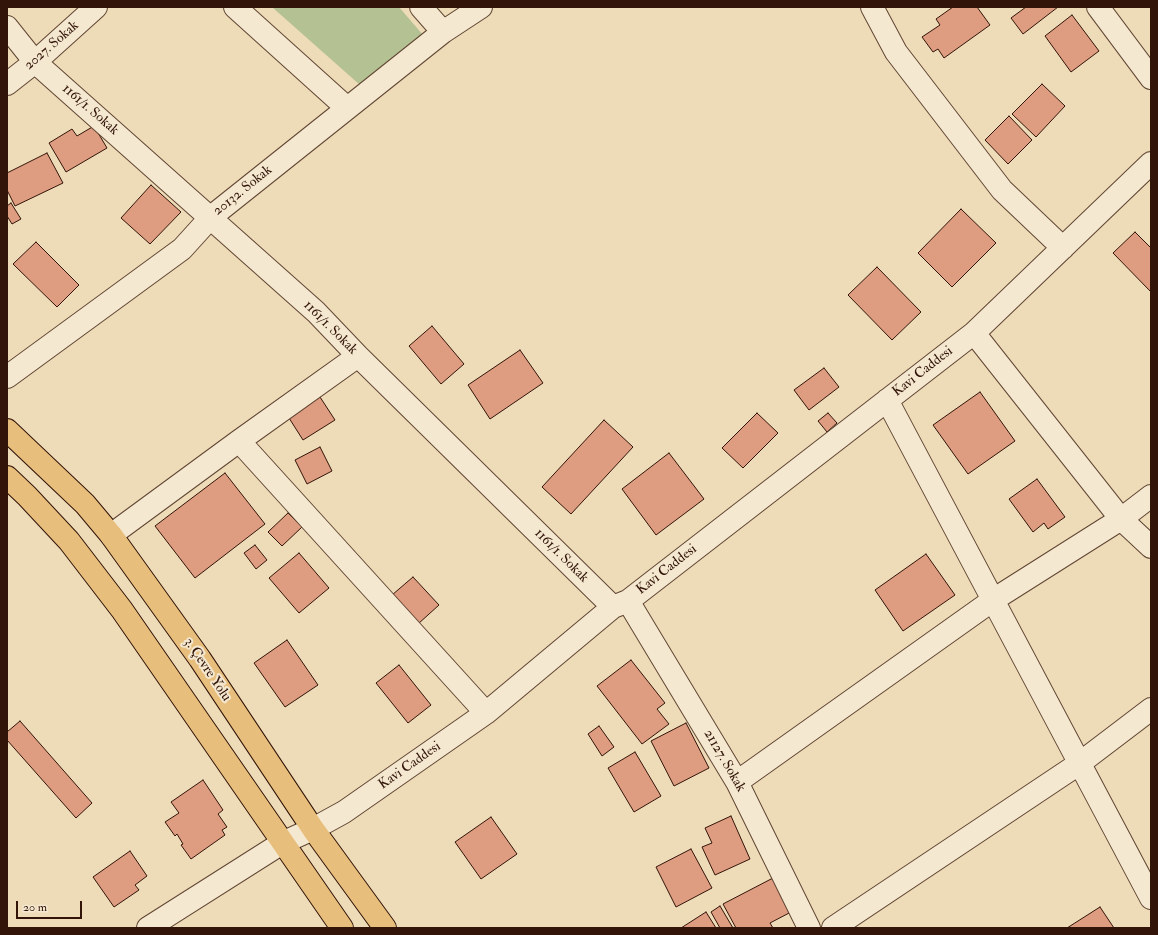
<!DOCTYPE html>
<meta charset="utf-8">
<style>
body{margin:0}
#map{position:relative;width:1158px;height:935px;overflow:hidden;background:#eedbb7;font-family:"IM FELL Double Pica",serif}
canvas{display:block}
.frame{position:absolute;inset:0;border:8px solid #321408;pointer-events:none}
.scale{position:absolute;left:16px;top:901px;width:66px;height:18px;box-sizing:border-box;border:2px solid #321408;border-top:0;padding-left:5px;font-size:12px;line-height:14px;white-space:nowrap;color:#321408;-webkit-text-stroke:3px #f4e8d0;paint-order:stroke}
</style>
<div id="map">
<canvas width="1158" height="935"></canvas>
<div class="frame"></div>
<div class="scale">20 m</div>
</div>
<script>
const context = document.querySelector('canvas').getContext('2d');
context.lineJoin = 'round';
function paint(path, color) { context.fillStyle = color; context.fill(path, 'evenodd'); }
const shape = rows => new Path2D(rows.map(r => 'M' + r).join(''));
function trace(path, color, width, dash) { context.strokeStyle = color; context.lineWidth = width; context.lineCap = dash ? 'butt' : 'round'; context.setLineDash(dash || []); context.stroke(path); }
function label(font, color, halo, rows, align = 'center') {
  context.font = font + ' "IM FELL Double Pica",serif'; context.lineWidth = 4; context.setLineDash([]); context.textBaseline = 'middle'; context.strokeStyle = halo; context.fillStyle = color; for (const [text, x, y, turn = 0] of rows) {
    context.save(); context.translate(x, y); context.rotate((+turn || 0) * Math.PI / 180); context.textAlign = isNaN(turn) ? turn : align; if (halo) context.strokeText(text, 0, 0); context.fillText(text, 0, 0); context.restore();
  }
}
paint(shape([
 [272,7,399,7,423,35,360,85]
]), '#b4c192');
const building = shape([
 [953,7,977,7,990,25,944,58,938,49,933,52,922,37,940,25,936,19,953,7],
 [1026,7,1058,7,1023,34,1011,18,1026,7],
 [1072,15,1099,51,1071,72,1045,36,1072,15],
 [1042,84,1065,106,1036,137,1012,114,1042,84],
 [1009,116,1032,140,1008,164,985,140,1009,116],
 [94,126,107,148,66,172,49,143,72,129,77,136,94,126],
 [47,153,63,183,15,206,7,190,7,173,47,153],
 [151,185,181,212,150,244,121,218,151,185],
 [11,203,21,219,12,224,7,216,7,206,11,203],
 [961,209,996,243,952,287,918,253,961,209],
 [1135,232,1151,248,1151,292,1113,253,1135,232],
 [36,242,79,285,57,307,13,264,36,242],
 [877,267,921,312,892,340,848,295,877,267],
 [432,326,464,364,441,384,409,346,432,326],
 [520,350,543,383,490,419,468,385,520,350],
 [824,368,839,387,809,410,794,390,824,368],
 [980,392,1015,441,968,474,933,425,980,392],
 [320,397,335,420,303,440,289,418,320,397],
 [757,413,778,433,743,468,722,448,757,413],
 [828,413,837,423,827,432,818,421,828,413],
 [604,420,633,447,571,514,542,487,604,420],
 [320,447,332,471,307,484,295,460,320,447],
 [669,453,704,499,656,535,622,489,669,453],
 [225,473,265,524,195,578,155,526,225,473],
 [1037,479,1065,517,1048,529,1044,523,1033,532,1009,499,1037,479],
 [288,513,302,527,282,546,268,532,288,513],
 [255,545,267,560,256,569,244,553,255,545],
 [299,553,329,588,299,613,269,578,299,553],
 [926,554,955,595,903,631,875,590,926,554],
 [413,577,439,605,418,624,392,595,413,577],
 [287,640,318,685,285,707,254,663,287,640],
 [631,660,665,703,657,709,669,724,642,744,597,686,631,660],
 [399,665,431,705,408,723,376,683,399,665],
 [20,721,92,803,76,818,7,740,7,732,20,721],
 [686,723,709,768,674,786,651,741,686,723],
 [599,726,614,747,602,756,588,734,599,726],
 [635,752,661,796,634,812,608,768,635,752],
 [203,780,223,810,218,814,227,827,222,830,225,835,191,859,181,845,183,844,177,834,175,836,165,822,179,813,171,802,203,780],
 [731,816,750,859,715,875,702,847,712,843,705,828,731,816],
 [491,817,517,854,481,879,455,842,491,817],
 [691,849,712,888,676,907,656,867,691,849],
 [130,851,147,876,135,885,139,890,114,907,93,877,130,851],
 [773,878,791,912,770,923,773,928,736,928,723,904,773,878],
 [720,906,733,928,720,928,711,912,720,906],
 [1100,907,1114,928,1067,928,1100,907],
 [706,912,716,928,681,928,706,912]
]);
paint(building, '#de9c81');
trace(building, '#321408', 1);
const minor = shape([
 [235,7,347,108],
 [421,7,443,32],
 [872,7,896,52,1002,190,1063,248],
 [1098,7,1151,78],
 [7,27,35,62,316,312,358,356,613,607],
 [7,84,35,62,96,7],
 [974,333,1121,519,1151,547],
 [7,377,182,249,211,217,443,32,481,7],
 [887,400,1151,898],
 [239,441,486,713],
 [111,535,239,441,358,356],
 [628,601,737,782,809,928],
 [737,782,993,600,1121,519,1151,496],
 [148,928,282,843,313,829,344,812,486,713,613,607,628,601,974,333,1151,163],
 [833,928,1080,763,1151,709]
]);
const major = shape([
 [7,430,85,504,111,535,200,659,313,829,385,928],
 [7,477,27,496,69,541,122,610,342,928]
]);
trace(minor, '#614634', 24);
trace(major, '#321408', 24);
trace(minor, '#f4e8d0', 22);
trace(major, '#e7be7c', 22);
label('14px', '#321408', '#f4e8d0', [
 ["2027. Sokak",52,46,-41],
 ["1161/1. Sokak",90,110,41],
 ["20132. Sokak",243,191,-39],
 ["1161/1. Sokak",330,328,45],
 ["Kavi Caddesi",923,372,-38],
 ["1161/1. Sokak",561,556,45],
 ["Kavi Caddesi",667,570,-38],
 ["3. Çevre Yolu",207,670,56],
 ["21127. Sokak",724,761,60],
 ["Kavi Caddesi",410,766,-35]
]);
</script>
